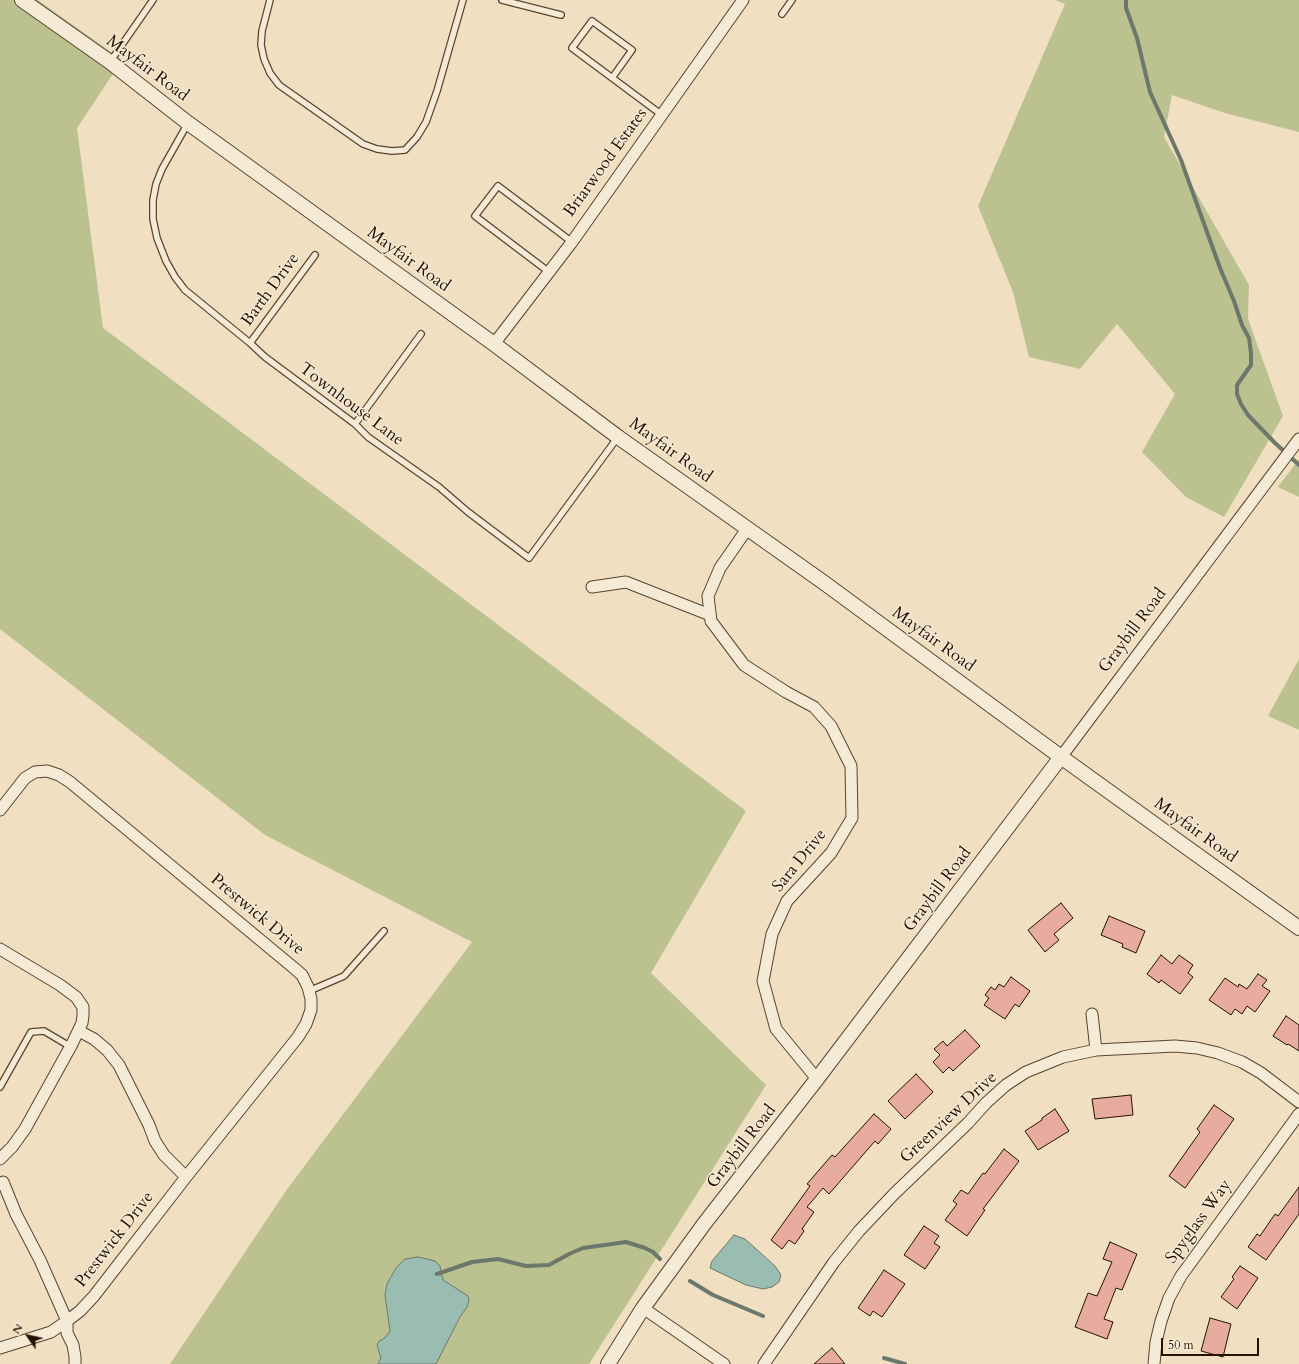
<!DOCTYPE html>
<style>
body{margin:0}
#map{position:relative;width:1299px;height:1364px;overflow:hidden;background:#f0dfc0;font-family:Cardo,serif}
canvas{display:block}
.north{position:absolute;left:8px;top:1316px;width:40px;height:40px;-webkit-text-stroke:3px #f5ead6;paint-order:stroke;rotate:304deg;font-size:11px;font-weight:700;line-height:16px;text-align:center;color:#251100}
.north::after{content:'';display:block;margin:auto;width:14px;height:18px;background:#251100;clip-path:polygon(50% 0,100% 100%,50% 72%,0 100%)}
.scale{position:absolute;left:1161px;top:1338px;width:98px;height:18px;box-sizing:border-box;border:2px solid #251100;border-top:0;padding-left:5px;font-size:12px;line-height:14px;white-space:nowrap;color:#251100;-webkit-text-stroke:3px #f5ead6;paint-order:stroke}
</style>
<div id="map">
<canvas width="1299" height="1364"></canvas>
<div class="north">N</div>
<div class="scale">50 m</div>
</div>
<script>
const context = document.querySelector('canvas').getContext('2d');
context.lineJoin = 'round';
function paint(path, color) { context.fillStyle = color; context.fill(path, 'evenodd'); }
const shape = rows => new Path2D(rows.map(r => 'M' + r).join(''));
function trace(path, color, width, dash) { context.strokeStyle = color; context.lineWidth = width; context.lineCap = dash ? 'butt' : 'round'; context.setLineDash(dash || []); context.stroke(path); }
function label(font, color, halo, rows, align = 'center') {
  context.font = font + ' Cardo,serif'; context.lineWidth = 3; context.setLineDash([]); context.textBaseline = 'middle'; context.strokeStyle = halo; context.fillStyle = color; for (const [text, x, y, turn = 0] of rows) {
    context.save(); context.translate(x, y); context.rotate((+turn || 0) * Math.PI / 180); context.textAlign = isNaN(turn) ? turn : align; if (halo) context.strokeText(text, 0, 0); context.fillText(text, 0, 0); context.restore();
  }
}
paint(shape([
 [0,0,38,0,122,60,77,128,103,328,746,811,651,973,766,1085,589,1364,170,1364,288,1188,472,942,265,835,0,629],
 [1055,0,1299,0,1299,132,1225,113,1172,95,1164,137,1249,285,1248,319,1283,416,1224,517,1186,497,1142,452,1175,394,1117,324,1080,369,1029,357,1013,292,978,206,1065,4],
 [1299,459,1299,497,1278,487],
 [1299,659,1299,730,1268,716]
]), '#bcc190');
const water = shape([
 [734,1235,745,1239,775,1266,781,1275,779,1282,772,1287,763,1289,746,1285,710,1268,712,1261,734,1235],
 [418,1257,435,1261,440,1266,443,1280,468,1296,469,1300,467,1307,460,1317,436,1364,378,1364,381,1358,377,1345,379,1341,385,1338,390,1331,385,1295,387,1284,396,1268,405,1259,418,1257]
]);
paint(water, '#9abdb2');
trace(water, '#6b786b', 1);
trace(shape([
 [1126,0,1126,8,1137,38,1150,92,1181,160,1220,268,1234,301,1242,325,1249,338,1251,353,1251,365,1237,385,1237,394,1241,404,1248,415,1275,443,1299,465],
 [437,1274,472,1262,498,1259,526,1266,549,1265,569,1254,583,1248,626,1242,645,1248,653,1252,660,1259],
 [690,1281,713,1295,763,1316],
 [884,1358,905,1364]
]), '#6b786b', 4);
const building = shape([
 [1061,903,1073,918,1054,934,1059,940,1045,952,1028,930,1061,903],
 [1109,916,1145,931,1136,953,1122,947,1123,944,1101,935,1109,916],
 [1161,955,1172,964,1179,955,1193,965,1188,973,1193,977,1180,994,1161,980,1159,983,1147,974,1161,955],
 [1258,974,1267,980,1262,986,1270,991,1255,1012,1247,1006,1242,1014,1235,1009,1231,1015,1209,1000,1225,978,1238,987,1239,984,1247,989,1258,974],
 [1011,977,1030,991,1019,1007,1015,1004,1005,1019,984,1005,989,998,985,995,991,987,995,990,999,984,1004,987,1011,977],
 [1286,1016,1299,1025,1299,1051,1288,1044,1287,1045,1273,1036,1286,1016],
 [965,1030,980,1046,953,1071,949,1067,943,1073,933,1062,940,1055,934,1049,943,1041,947,1046,965,1030],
 [916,1074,933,1092,905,1119,888,1101,916,1074],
 [1131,1095,1133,1115,1095,1119,1092,1099,1131,1095],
 [1214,1105,1234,1119,1185,1188,1169,1176,1200,1132,1197,1129,1214,1105],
 [1055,1109,1069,1131,1038,1150,1025,1131,1042,1120,1042,1118,1055,1109],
 [874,1114,891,1129,878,1144,875,1141,829,1194,823,1188,807,1207,814,1212,802,1229,804,1231,795,1244,789,1240,782,1249,771,1240,810,1186,807,1184,832,1155,835,1157,874,1114],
 [1004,1149,1019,1161,983,1209,985,1210,967,1236,945,1220,957,1204,953,1201,961,1190,968,1194,983,1173,985,1174,1004,1149],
 [1299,1187,1299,1214,1266,1260,1248,1247,1257,1234,1260,1236,1275,1214,1278,1216,1299,1187],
 [924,1226,939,1236,934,1243,940,1247,925,1269,904,1255,924,1226],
 [1110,1242,1137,1254,1122,1290,1116,1288,1104,1319,1113,1322,1107,1339,1075,1327,1088,1293,1097,1296,1112,1262,1103,1259,1110,1242],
 [1240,1266,1258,1278,1237,1309,1221,1297,1234,1279,1232,1277,1240,1266],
 [884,1270,905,1284,882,1317,873,1311,870,1316,858,1308,884,1270],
 [1210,1318,1231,1324,1223,1357,1201,1351,1210,1318],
 [832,1348,845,1364,814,1364,832,1348]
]);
paint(building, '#e8ac9e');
trace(building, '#251100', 1);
const service = shape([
 [270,0,262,31,261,45,264,59,270,73,279,85,363,144,377,149,392,151,405,150,417,137,426,122,437,91,463,0],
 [502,0,561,15],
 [782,14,792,0],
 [110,62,153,0],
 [612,78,632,50,592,21,572,48,662,115],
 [188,123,162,169,156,184,153,200,153,219,157,238,166,261,175,277,185,290,250,343,265,357,355,424,368,437,439,487,468,512,529,558,618,437],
 [549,272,475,216,498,186,572,242],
 [250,343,315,255],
 [355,424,421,334],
 [309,991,344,976,384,931],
 [0,1087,31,1032,44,1031,71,1047]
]);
const minor = shape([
 [494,344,572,242,743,0],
 [747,529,720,568,708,596,711,621,744,665,786,692,814,707,831,726,851,766,852,818,831,853,787,901,772,934,763,981,776,1029,817,1079],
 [592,587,626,582,710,615],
 [1061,757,1299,439],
 [0,810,25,778,35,772,47,771,59,775,70,782,294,968,302,975,308,987,311,999,311,1010,306,1024,298,1037,186,1177,94,1296,80,1311,67,1321,67,1333,73,1345,75,1357,75,1364],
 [0,949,60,985,76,997,83,1007,83,1016,82,1023,72,1044,25,1129,12,1147,0,1159],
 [1092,1014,1096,1050],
 [79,1031,94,1039,107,1050,119,1065,149,1125,155,1141,164,1155,186,1177],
 [643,1308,724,1364],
 [0,1348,51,1332,67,1321,40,1260,16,1214,3,1182],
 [764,1364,834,1262,859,1231,894,1194,968,1123,986,1103,1006,1085,1026,1072,1063,1057,1096,1050,1175,1046,1197,1048,1218,1053,1242,1062,1261,1073,1299,1102],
 [1154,1364,1156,1342,1161,1321,1169,1298,1181,1276,1299,1114]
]);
const tertiary = shape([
 [22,0,110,62,188,123,494,344,618,437,823,582,1061,757,1299,928],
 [608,1364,643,1308,704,1224,817,1079,1061,757]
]);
trace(service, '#584430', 8);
trace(minor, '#584430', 13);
trace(tertiary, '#584430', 16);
trace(service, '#f5ead6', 5.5);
trace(minor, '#f5ead6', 11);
trace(tertiary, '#f5ead6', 14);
label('17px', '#251100', '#f5ead6', [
 ["Mayfair Road",147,69,37],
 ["Briarwood Estates",606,163,-54],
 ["Mayfair Road",408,260,36],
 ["Barth Drive",271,290,-54],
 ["Townhouse Lane",351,405,37],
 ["Mayfair Road",670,451,36],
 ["Graybill Road",1133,631,-53],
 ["Mayfair Road",933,640,36],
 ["Mayfair Road",1195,831,36],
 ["Sara Drive",800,861,-51],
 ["Graybill Road",938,890,-53],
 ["Prestwick Drive",257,915,40],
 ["Greenview Drive",949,1118,-43],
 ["Graybill Road",742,1147,-52],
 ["Spyglass Way",1199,1222,-54],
 ["Prestwick Drive",115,1240,-52]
]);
</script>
